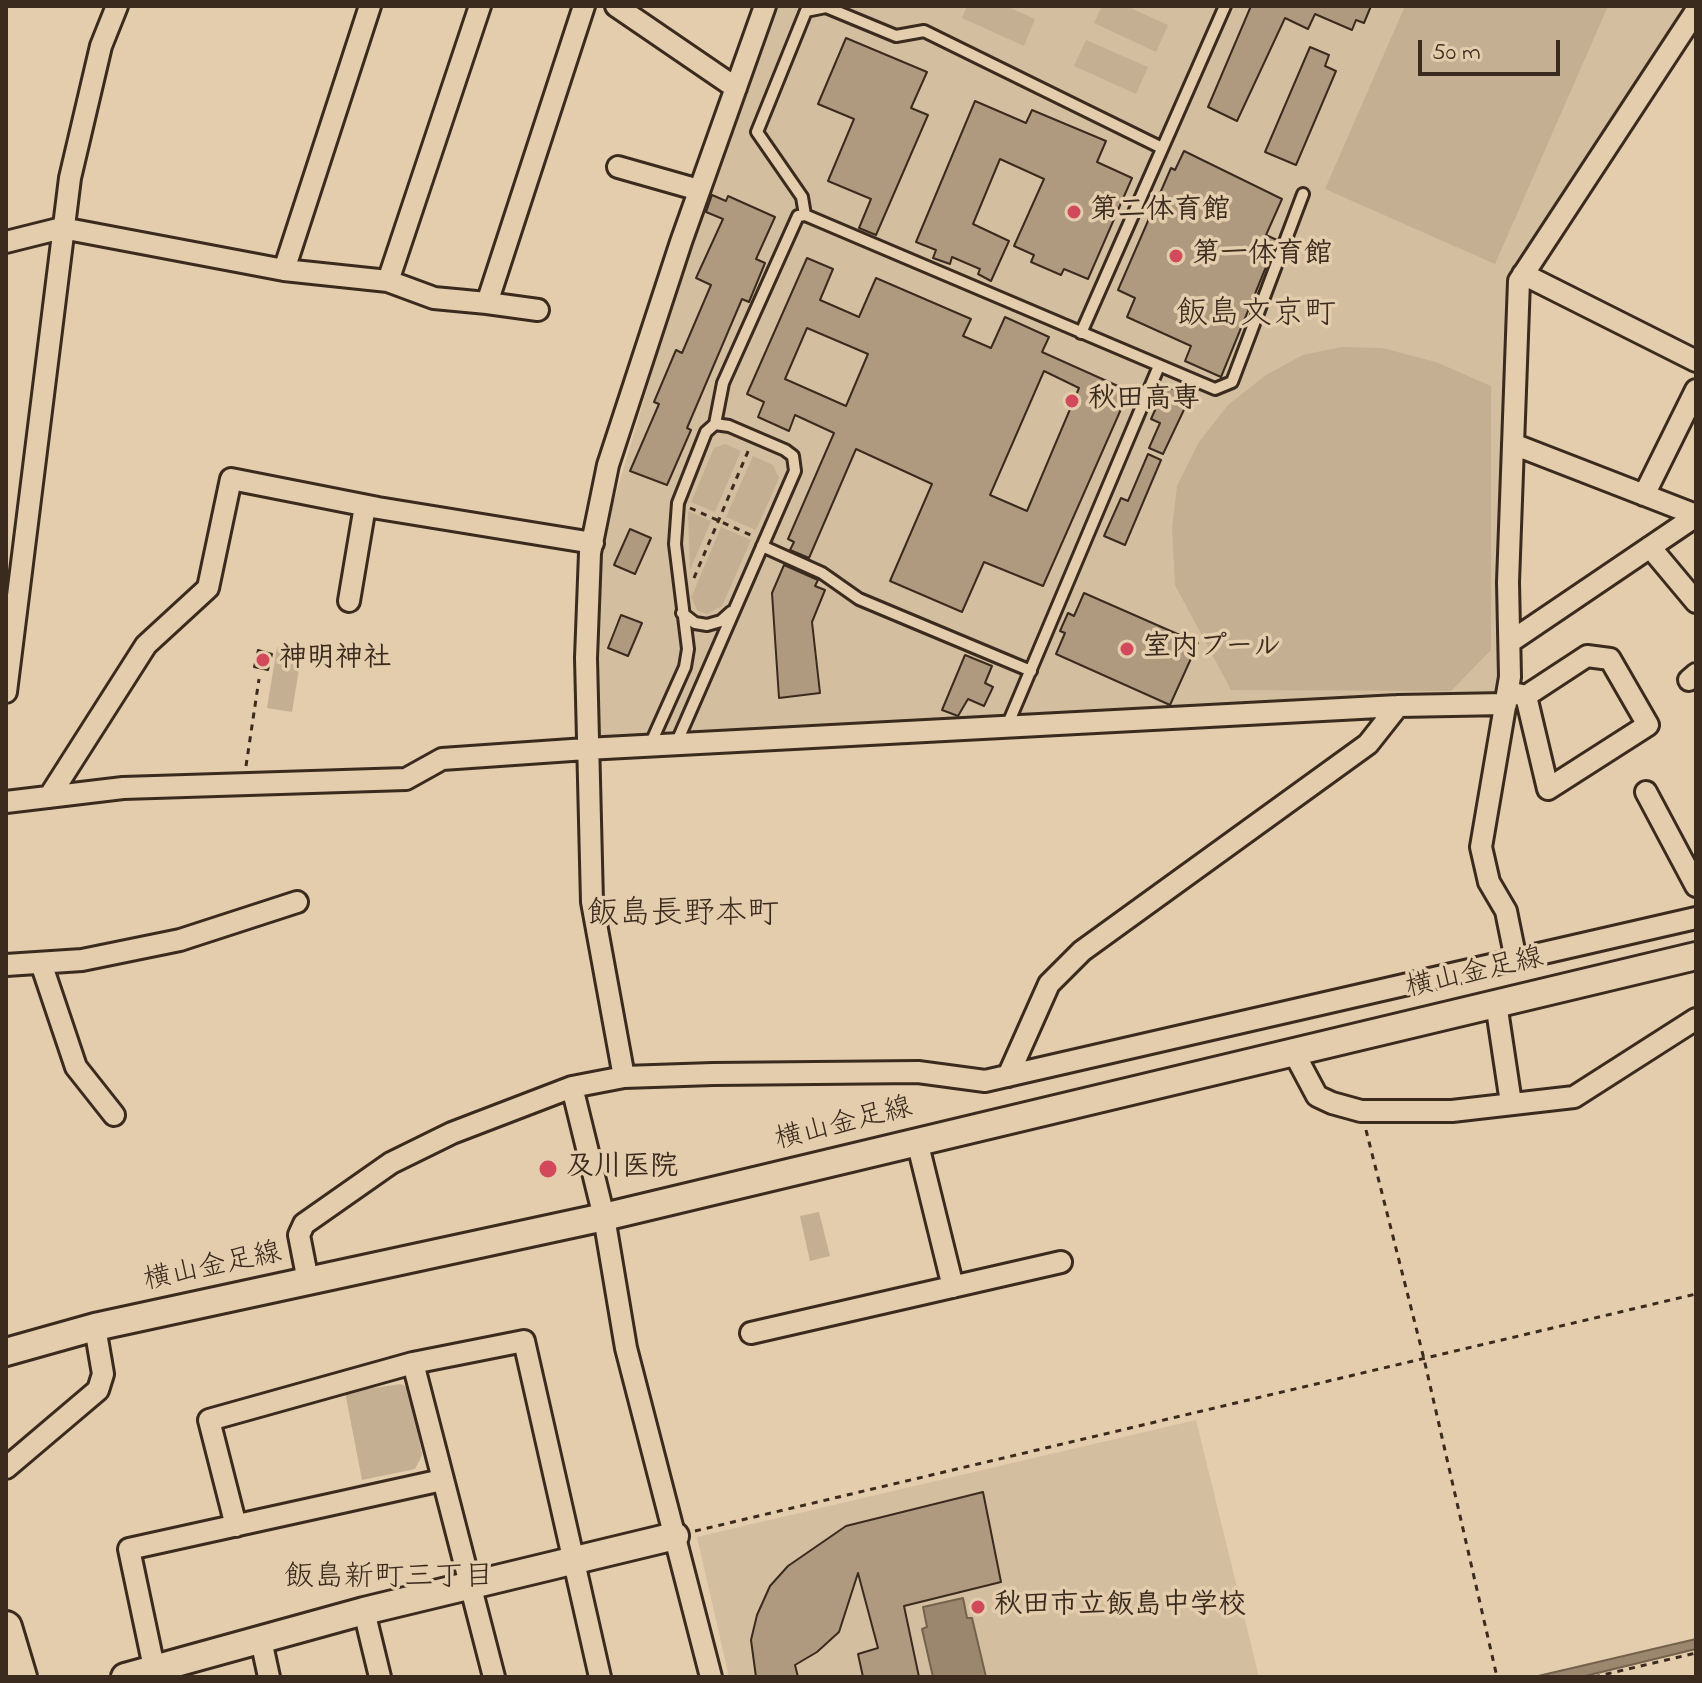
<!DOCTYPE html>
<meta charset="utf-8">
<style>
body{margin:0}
#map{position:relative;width:1702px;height:1683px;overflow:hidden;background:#e3cdac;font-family:"Indie Flower",sans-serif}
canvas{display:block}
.frame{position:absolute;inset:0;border:8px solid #3b2a1e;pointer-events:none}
.scale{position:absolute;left:1418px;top:40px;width:142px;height:36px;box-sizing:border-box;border:4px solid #3b2a1e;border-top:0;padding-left:10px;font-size:24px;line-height:28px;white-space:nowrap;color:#3b2a1e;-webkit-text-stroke:6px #e3cdac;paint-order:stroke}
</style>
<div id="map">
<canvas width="1702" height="1683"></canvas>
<div class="frame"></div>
<div class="scale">50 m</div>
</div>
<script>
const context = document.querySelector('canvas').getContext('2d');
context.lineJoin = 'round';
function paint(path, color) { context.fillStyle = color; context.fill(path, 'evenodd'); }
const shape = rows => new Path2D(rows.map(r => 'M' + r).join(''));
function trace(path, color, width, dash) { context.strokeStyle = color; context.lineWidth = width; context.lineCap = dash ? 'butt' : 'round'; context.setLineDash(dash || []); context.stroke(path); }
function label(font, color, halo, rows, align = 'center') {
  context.font = font + ' "Indie Flower","Klee One",sans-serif'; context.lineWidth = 7; context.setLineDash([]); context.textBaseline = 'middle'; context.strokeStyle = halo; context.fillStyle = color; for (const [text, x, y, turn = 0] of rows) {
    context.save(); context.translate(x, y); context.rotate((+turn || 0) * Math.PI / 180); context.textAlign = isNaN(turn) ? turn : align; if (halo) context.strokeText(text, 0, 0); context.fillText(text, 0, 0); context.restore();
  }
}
paint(shape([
 [774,6,1693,6,1514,278,1500,438,1499,695,1147,708,592,744,600,548,696,224],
 [1196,1420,1259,1677,729,1677,697,1537]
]), '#d3be9f');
paint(shape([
 [967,6,1006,6,1035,19,1024,46,962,18],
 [1102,6,1126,6,1168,25,1156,52,1094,23],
 [1405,6,1608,6,1495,264,1325,189],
 [1086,40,1148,67,1136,94,1074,66],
 [1341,347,1382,348,1436,362,1491,386,1491,650,1451,691,1231,690,1175,585,1172,528,1177,486,1199,442,1228,405,1266,375,1303,355],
 [725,444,741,451,715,512,691,502,714,448],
 [753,456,773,465,779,478,756,530,726,517],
 [688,511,711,521,690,570],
 [721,527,751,540,722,606,707,614,698,611,691,598],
 [277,647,302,651,292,712,267,708],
 [819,1212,830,1256,810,1261,800,1216],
 [401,1384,410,1389,422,1455,415,1469,362,1480,345,1392]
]), '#c5af92');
const water = shape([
 [963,1598,967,1618,972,1618,986,1677,933,1677,922,1629,927,1627,923,1607,963,1598],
 [1696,1639,1696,1649,1581,1677,1534,1677,1696,1639]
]);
paint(water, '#9a876e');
trace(water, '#74624e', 2);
const building = shape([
 [1251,6,1371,6,1364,23,1356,20,1352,30,1315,14,1308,29,1285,18,1237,121,1208,107,1251,6],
 [846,38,927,72,911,108,928,115,876,235,859,228,871,199,828,181,854,119,818,104,846,38],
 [1310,47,1329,55,1325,66,1336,71,1296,165,1265,152,1310,47],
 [975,101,1026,123,1032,110,1106,141,1097,162,1132,178,1088,279,1064,269,1061,275,1031,262,1034,255,1014,246,1044,179,1000,159,973,224,1009,241,991,281,978,274,980,269,952,257,950,264,933,258,936,250,916,242,975,101],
 [1184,151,1282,199,1266,235,1277,240,1221,377,1185,361,1191,346,1127,317,1135,298,1118,290,1171,168,1175,170,1184,151],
 [712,195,726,201,728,196,775,217,756,259,765,263,749,302,742,299,687,428,691,430,667,485,630,471,659,404,654,402,676,350,682,353,711,285,696,278,723,219,706,212,712,195],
 [807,258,833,269,820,300,859,317,876,278,971,319,963,336,991,348,1005,317,1049,337,1042,352,1129,391,1043,586,984,562,962,612,890,581,932,484,856,449,809,558,790,550,794,542,788,539,834,433,795,415,789,431,758,417,764,402,747,394,807,258],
 [807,328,868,354,846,406,785,379,807,328],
 [1044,371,1079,388,1027,511,990,495,1044,371],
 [1166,386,1190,397,1163,454,1149,448,1160,423,1151,419,1166,386],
 [1148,454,1161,460,1125,545,1104,536,1121,498,1128,501,1148,454],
 [630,529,651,538,635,574,614,565,630,529],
 [784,565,818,580,815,586,825,590,812,622,820,693,779,698,772,593,784,565],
 [1084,593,1198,643,1170,705,1056,654,1065,633,1060,631,1068,613,1074,616,1084,593],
 [621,615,642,623,628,656,608,648,621,615],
 [258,650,272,654,268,670,254,667,258,650],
 [965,655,992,666,985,683,993,687,984,706,968,699,958,716,942,710,965,655],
 [983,1492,1001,1582,904,1606,919,1677,863,1677,858,1654,878,1648,858,1573,839,1632,817,1652,795,1665,798,1677,756,1677,751,1640,757,1615,770,1586,788,1566,846,1526,983,1492]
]);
paint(building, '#af9a80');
trace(building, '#3b2a1e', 2);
const service = shape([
 [805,215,802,197,757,132,806,11,826,7,896,36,924,31,1162,148],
 [1081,333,1225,6],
 [715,424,723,383,798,216,805,215,1215,389,1232,382,1303,194],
 [762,546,822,573,859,599,1031,671],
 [682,613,695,623,707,625,721,621,731,612],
 [1007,726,1159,366],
 [650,745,685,667,688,649,675,544,678,503,706,432,715,424,729,426,785,450,793,456,795,471,676,744]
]);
const minor = shape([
 [616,6,736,88],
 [618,167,699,190],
 [6,242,62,228,284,270,388,281,434,298,487,303,584,6],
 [284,270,370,6],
 [1523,274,1696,361],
 [388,281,480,6],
 [487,303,538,310],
 [1513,444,1696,515],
 [1644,495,1696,390],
 [1650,547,1696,602],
 [349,601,365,506],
 [1510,642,1696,516],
 [1689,680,1696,674],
 [6,692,70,178,101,46,117,6],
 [1508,692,1526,696,1548,789,1648,725,1610,659,1587,656,1526,696],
 [1646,792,1696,886],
 [49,797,146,645,208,588,231,479,378,508,593,543],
 [6,802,123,788,406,779,442,759,586,749,1398,706,1506,704],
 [1516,960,1506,911,1489,882,1481,847,1510,677,1508,582,1519,281,1696,11],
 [41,963,76,1067,114,1115],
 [6,965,82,960,180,940,297,902],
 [1496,1003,1511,1103],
 [1293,1051,1317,1096,1332,1103,1361,1111,1452,1111,1574,1097,1696,1019],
 [1008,1076,1049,984,1082,951,1368,744,1398,706],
 [624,1077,592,902,586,658,590,553,608,465,681,242,765,6],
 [572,1087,604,1217,626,1348,711,1677],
 [917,1141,953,1287],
 [308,1281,299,1235,304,1224,391,1163,452,1133,572,1087,624,1077,713,1074,918,1072,985,1081,1696,918],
 [751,1333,1061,1262],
 [413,1363,494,1677],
 [6,1468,98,1390,103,1374,95,1327],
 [236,1526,209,1420,413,1363,524,1341,600,1677],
 [364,1611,380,1677],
 [261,1640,269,1677],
 [156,1677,129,1549,442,1480]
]);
const tertiary = shape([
 [6,1352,95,1327,604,1217,1696,956],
 [125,1677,364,1611,675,1536]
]);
const secondary = shape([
 [6,1627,21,1677]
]);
trace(service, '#3b2a1e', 16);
trace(minor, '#3b2a1e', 26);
trace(tertiary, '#3b2a1e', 32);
trace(secondary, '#3b2a1e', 36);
trace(shape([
 [690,508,753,536],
 [694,578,749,449],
 [246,766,259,679],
 [1366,1130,1424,1359,1497,1677],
 [695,1531,1696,1294],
 [1594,1677,1696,1653]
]), '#3b2a1e', 3, [6, 6]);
trace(service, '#e3cdac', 10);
trace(minor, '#e3cdac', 20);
trace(tertiary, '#e3cdac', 26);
trace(secondary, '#e3cdac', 30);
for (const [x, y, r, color] of [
 [1074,212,8,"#d1495b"],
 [1176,256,8,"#d1495b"],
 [1072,401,8,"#d1495b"],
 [1127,649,8,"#d1495b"],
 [263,660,8,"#d1495b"],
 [548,1169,10,"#d1495b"],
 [978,1607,8,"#d1495b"]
]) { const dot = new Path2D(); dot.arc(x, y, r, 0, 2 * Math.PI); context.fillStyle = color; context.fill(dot); trace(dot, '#e3cdac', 3); }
label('bold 28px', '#3b2a1e', '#e3cdac', [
 ["第二体育館",1090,212],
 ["第一体育館",1192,256],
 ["秋田高専",1088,401],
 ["室内プール",1143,649],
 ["神明神社",279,660],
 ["及川医院",566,1169],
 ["秋田市立飯島中学校",994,1607]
], 'left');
label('28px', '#3b2a1e', '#e3cdac', [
 ["横山金足線",1475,975,-13],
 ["横山金足線",844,1126,-14],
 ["横山金足線",213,1269,-12]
]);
label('30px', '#3b2a1e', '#e3cdac', [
 ["飯島新町三丁目",389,1580]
]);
label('32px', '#3b2a1e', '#e3cdac', [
 ["飯島文京町",1256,317],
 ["飯島長野本町",683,917]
]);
</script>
